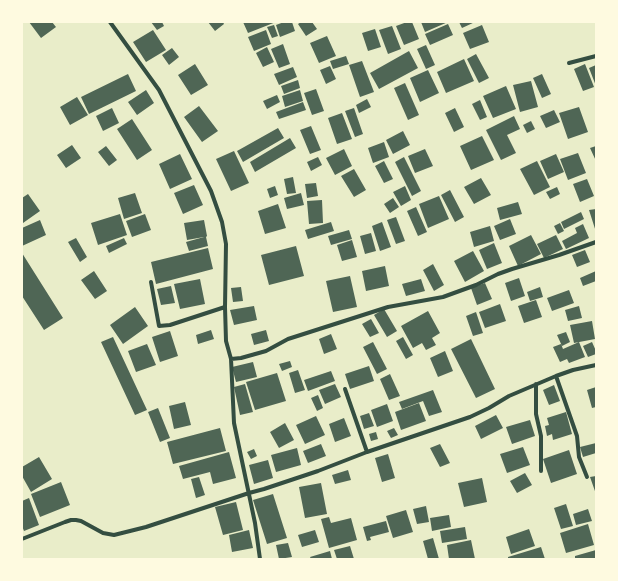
<!DOCTYPE html>
<style>
body{margin:0}
#map{position:relative;width:618px;height:581px;overflow:hidden;background:#e9edc9;font-family:Ubuntu,sans-serif}
canvas{display:block}
.frame{position:absolute;inset:0;border:23px solid #fefae0;pointer-events:none}
</style>
<div id="map">
<canvas width="618" height="581"></canvas>
<div class="frame"></div>
</div>
<script>
const context = document.querySelector('canvas').getContext('2d');
context.lineJoin = 'round';
function paint(path, color) { context.fillStyle = color; context.fill(path, 'evenodd'); }
const shape = rows => new Path2D(rows.map(r => 'M' + r).join(''));
function trace(path, color, width, dash) { context.strokeStyle = color; context.lineWidth = width; context.lineCap = dash ? 'butt' : 'round'; context.setLineDash(dash || []); context.stroke(path); }
paint(shape([
 [29,22,52,22,56,27,41,38],
 [151,22,162,22,164,26,157,30],
 [208,22,223,22,224,24,215,31],
 [243,22,276,22,248,33],
 [284,22,292,22,295,31,280,37,276,25],
 [301,22,312,22,317,29,306,36,298,24],
 [407,22,412,22,419,39,404,45,396,26],
 [421,22,448,22,425,32],
 [459,22,475,22,462,28],
 [448,24,453,35,430,45,425,34],
 [274,25,278,36,272,38,267,27],
 [482,25,489,42,470,49,463,33],
 [392,26,401,49,388,54,379,30],
 [375,29,381,47,368,51,362,33],
 [153,30,166,50,146,62,133,42],
 [266,30,271,44,254,51,248,37],
 [327,36,336,56,319,63,310,43],
 [283,44,290,64,279,68,271,49],
 [426,45,435,65,426,69,417,49],
 [267,47,274,62,263,67,256,53],
 [172,48,179,57,169,65,162,55],
 [409,51,418,68,379,89,370,73],
 [476,54,489,78,479,83,467,59],
 [346,56,349,64,333,69,330,61],
 [464,59,474,81,446,93,437,72],
 [362,61,374,92,360,97,349,65],
 [195,64,208,85,191,95,178,75],
 [585,64,594,87,583,91,574,69],
 [596,65,596,86,589,68],
 [330,66,336,79,326,84,320,70],
 [293,67,297,77,279,85,274,74],
 [428,70,439,93,420,102,410,78],
 [128,74,136,91,89,114,81,97],
 [542,74,551,94,542,98,533,78],
 [298,80,300,88,284,94,281,86],
 [531,81,538,107,520,112,513,85],
 [405,83,419,115,408,120,394,88],
 [506,86,516,109,493,118,483,96],
 [316,89,324,111,312,115,304,93],
 [146,90,154,103,137,115,128,102],
 [300,90,303,101,285,107,282,96],
 [277,95,280,102,267,109,263,101],
 [77,97,88,115,70,125,60,107],
 [367,99,371,107,359,113,356,105],
 [480,100,487,117,480,120,472,104],
 [303,102,306,110,279,119,276,112],
 [199,106,218,131,202,142,184,117],
 [579,107,588,132,568,139,559,113],
 [112,108,119,123,103,131,96,116],
 [354,108,363,134,355,137,345,111],
 [455,108,464,127,454,132,445,113],
 [554,110,560,122,546,128,540,116],
 [342,113,352,139,337,144,328,118],
 [514,116,520,129,507,135,516,153,501,160,486,130],
 [132,119,152,150,137,160,117,129],
 [531,121,535,129,527,133,523,125],
 [311,126,321,150,310,154,300,130],
 [278,128,284,138,243,162,237,151],
 [403,131,410,145,393,154,386,140],
 [482,136,494,160,471,170,460,146],
 [290,138,296,148,255,172,250,162],
 [384,142,389,157,373,163,368,148],
 [72,145,81,158,66,168,57,155],
 [106,146,117,160,109,166,98,152],
 [596,146,596,161,590,148],
 [344,149,352,166,335,175,326,158],
 [425,149,433,166,415,173,408,156],
 [234,151,249,183,231,191,216,159],
 [578,153,586,173,568,180,560,159],
 [180,154,192,179,170,189,159,164],
 [556,154,564,172,548,179,540,161],
 [318,157,322,165,311,171,307,162],
 [404,157,421,191,412,196,395,162],
 [384,161,393,179,384,183,375,166],
 [537,161,550,187,534,195,520,169],
 [354,169,366,190,354,197,341,176],
 [293,177,296,193,287,194,284,179],
 [481,178,491,195,474,204,464,187],
 [587,179,594,196,580,202,573,184],
 [316,183,318,196,307,198,305,184],
 [194,185,203,205,183,214,174,193],
 [275,186,278,195,270,198,267,189],
 [405,186,411,200,401,206,393,192],
 [557,187,560,194,550,199,546,192],
 [450,190,464,217,455,222,441,195],
 [135,193,142,213,124,219,118,198],
 [301,193,304,205,287,209,284,198],
 [28,194,40,211,23,223,22,198],
 [439,196,449,219,428,228,419,204],
 [393,198,399,207,390,213,384,204],
 [322,200,323,223,309,224,307,201],
 [518,202,522,214,500,220,497,208],
 [278,204,286,228,265,234,258,211],
 [416,207,427,232,418,236,407,211],
 [596,209,596,232,589,210],
 [581,212,584,219,564,229,561,222],
 [120,214,127,235,98,245,91,223],
 [145,214,151,230,132,237,126,221],
 [396,217,405,241,396,244,387,220],
 [510,219,516,234,500,240,494,226],
 [40,220,46,235,22,246,22,228],
 [204,220,207,236,206,237,208,246,189,251,186,242,204,237,187,240,184,223],
 [331,222,334,231,308,239,305,230],
 [382,222,391,247,380,251,372,226],
 [560,223,564,231,558,234,554,226],
 [583,224,589,238,566,249,562,241,577,233,575,228],
 [490,226,494,241,474,247,470,232],
 [349,230,352,239,331,245,328,236],
 [371,233,376,251,365,254,360,236],
 [531,235,541,254,518,266,509,246],
 [556,235,563,249,544,258,537,244],
 [76,238,87,257,80,262,68,242],
 [124,238,127,244,109,253,106,246],
 [352,240,357,257,342,261,337,245],
 [494,243,502,263,487,269,479,250],
 [296,246,304,276,269,285,261,255],
 [208,248,213,269,156,284,151,262],
 [585,250,590,262,577,267,572,255],
 [473,251,484,271,465,282,454,261],
 [22,253,63,318,44,330,22,296],
 [433,264,444,285,434,291,423,270],
 [385,266,389,286,366,291,362,271],
 [94,271,107,291,95,299,81,280],
 [596,271,596,281,583,286,580,278],
 [350,276,357,307,333,312,326,281],
 [519,278,525,296,511,301,505,283],
 [200,279,205,304,180,309,174,284],
 [421,279,425,291,406,296,402,284],
 [485,283,492,299,477,305,471,288],
 [171,286,175,303,161,305,157,289],
 [241,287,243,301,233,302,231,288],
 [540,287,543,297,530,301,527,292],
 [569,290,574,303,552,311,547,298],
 [536,300,542,317,524,323,518,306],
 [500,304,506,321,485,328,479,312],
 [254,306,257,320,234,325,230,310],
 [579,306,582,318,568,321,565,310],
 [135,307,148,326,123,344,110,325],
 [384,309,397,331,387,337,374,315],
 [428,311,440,333,432,338,436,345,426,350,422,343,413,348,401,326],
 [476,312,483,333,473,336,466,316],
 [371,319,379,333,370,337,362,324],
 [592,321,595,339,574,343,570,325],
 [211,330,214,339,198,344,196,335],
 [266,330,269,341,254,345,251,334],
 [170,331,178,356,160,362,152,337],
 [566,332,570,342,562,346,557,335],
 [331,334,337,349,324,354,319,339],
 [113,337,147,410,135,415,101,342],
 [403,337,413,355,406,359,396,341],
 [471,339,495,389,476,398,451,349],
 [373,342,387,369,377,374,363,347],
 [579,342,585,357,569,363,567,359,560,362,553,347,561,344,563,349],
 [592,342,596,351,596,354,588,357,583,346],
 [147,344,156,365,136,372,128,351],
 [445,351,453,371,438,377,430,358],
 [290,361,292,367,282,371,279,364],
 [253,362,257,377,236,382,232,367],
 [369,366,374,381,350,389,345,374],
 [298,370,305,390,295,393,289,373],
 [331,371,335,381,308,391,304,380],
 [277,373,286,401,255,410,246,382],
 [390,374,400,396,389,400,380,379],
 [245,384,253,412,240,415,234,387],
 [335,384,341,397,325,404,319,390],
 [554,385,560,401,549,405,543,390],
 [596,387,596,407,592,408,587,390],
 [433,390,442,412,429,416,423,401,402,409,399,402],
 [318,395,323,408,317,411,311,398],
 [185,402,191,425,174,429,169,406],
 [419,403,426,421,401,430,395,412],
 [387,404,393,421,377,427,371,410],
 [158,408,170,438,160,442,148,412],
 [566,412,572,434,553,440,552,434,547,436,545,426,549,425,547,418],
 [369,413,374,426,364,429,360,416],
 [496,415,503,428,481,439,475,426],
 [316,416,325,435,305,444,296,425],
 [344,418,351,436,335,442,329,424],
 [530,420,535,436,512,444,506,427],
 [285,423,294,440,279,448,270,432],
 [220,428,226,451,173,464,167,442],
 [394,428,398,435,391,438,387,431],
 [376,432,378,439,371,441,369,434],
 [596,443,596,453,583,457,580,447],
 [321,444,326,456,308,463,303,451],
 [440,444,450,463,440,467,430,448],
 [523,447,530,465,507,473,500,454],
 [297,448,301,465,276,472,271,455],
 [254,449,257,456,251,459,247,452],
 [569,450,577,474,551,483,543,459],
 [229,452,236,478,213,484,210,472,183,479,179,466],
 [388,454,395,478,382,482,375,458],
 [39,457,52,479,31,492,22,476,22,467],
 [268,460,273,478,254,484,249,465],
 [348,470,351,480,335,484,332,475],
 [525,473,532,485,517,493,510,481],
 [596,476,596,494,590,477],
 [199,477,205,495,196,498,191,479],
 [482,478,487,502,464,507,458,483],
 [61,482,70,505,40,517,31,494],
 [321,483,327,514,305,518,299,487],
 [273,494,287,538,267,544,253,500],
 [29,498,39,525,24,531,22,526,22,501],
 [236,502,243,530,223,535,215,507],
 [566,504,573,526,561,529,554,508],
 [426,506,429,522,417,524,413,509],
 [588,509,592,521,576,525,573,514],
 [406,510,413,532,393,538,386,516],
 [449,515,451,527,432,531,430,518],
 [329,517,331,523,351,518,357,540,329,548,321,519],
 [386,521,389,532,370,537,371,540,367,541,363,527],
 [588,524,594,545,566,553,560,533],
 [465,527,467,539,442,543,440,531],
 [529,529,535,546,511,554,506,537],
 [249,530,253,548,232,552,229,535],
 [315,530,319,542,302,547,298,535],
 [433,538,439,559,428,559,423,541],
 [471,540,475,559,449,559,447,545],
 [288,543,292,557,279,559,276,545],
 [350,546,354,559,337,559,334,550],
 [541,547,545,559,508,559,508,557],
 [596,550,596,559,575,559,575,556],
 [330,551,332,559,311,559,310,557]
]), '#4f6655');
trace(shape([
 [110,22,159,90,211,191,222,222,226,244,225,307,226,341,231,359,234,423,255,523,260,559],
 [569,63,596,56],
 [151,282,159,326,170,325,225,307],
 [231,359,241,358,266,351,288,339,388,307,443,297,476,285,498,274,512,269,559,255,596,242],
 [556,376,577,436,579,457,587,477],
 [536,384,536,414,541,436,541,471],
 [345,389,367,452],
 [22,539,65,522,71,520,76,520,81,521,103,533,114,535,146,527,249,493,264,489,318,471,367,452,470,417,489,408,509,396,556,376,573,370,596,365]
]), '#344e41', 4);
</script>
